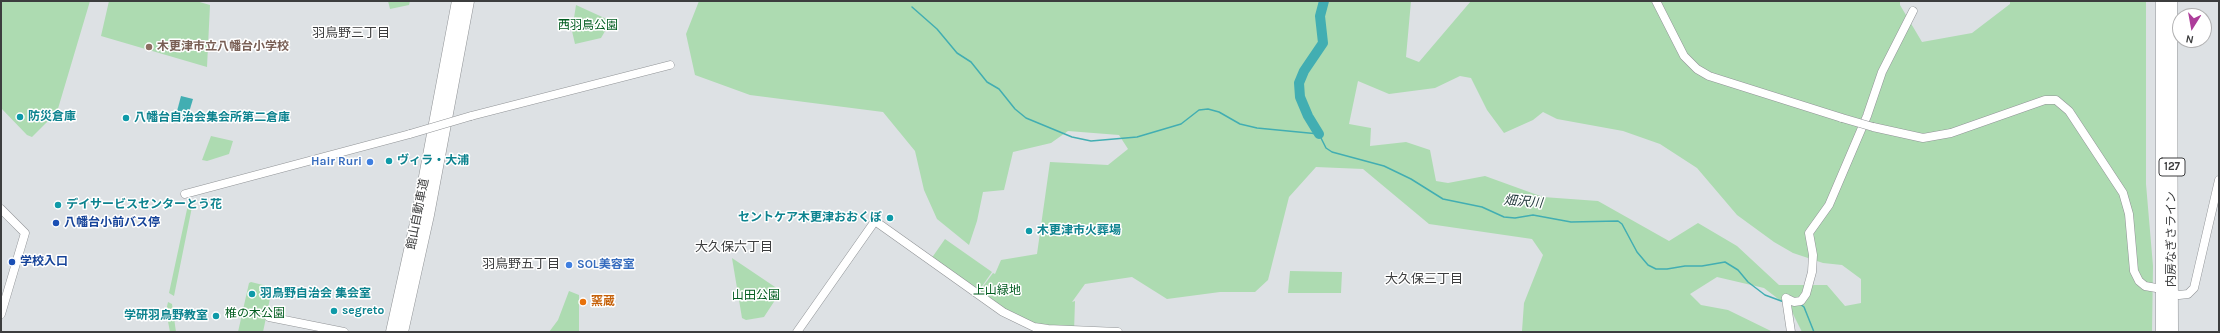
<!DOCTYPE html>
<meta charset="utf-8">
<style>
body{margin:0}
#map{position:relative;width:2220px;height:333px;overflow:hidden;background:#dde1e4;font-family:Karla,sans-serif}
canvas{display:block}
.frame{position:absolute;inset:0;border:2px solid #3c3d3e;pointer-events:none}
.north{position:absolute;left:2172px;top:8px;width:40px;height:40px;box-sizing:border-box;background:#fff;border:1px solid #b1b1b2;border-radius:50%;rotate:191deg;font-size:11px;font-weight:700;line-height:16px;text-align:center;color:#3c3d3e}
.north::after{content:'';display:block;margin:auto;width:14px;height:18px;background:#ad3d9a;clip-path:polygon(50% 0,100% 100%,50% 72%,0 100%)}
</style>
<div id="map">
<canvas width="2220" height="333"></canvas>
<div class="frame"></div>
<div class="north">N</div>
</div>
<script>
const context = document.querySelector('canvas').getContext('2d');
context.lineJoin = 'round';
function paint(path, color) { context.fillStyle = color; context.fill(path, 'evenodd'); }
const shape = rows => new Path2D(rows.map(r => 'M' + r).join(''));
function trace(path, color, width, dash) { context.strokeStyle = color; context.lineWidth = width; context.lineCap = dash ? 'butt' : 'round'; context.setLineDash(dash || []); context.stroke(path); }
function label(font, color, halo, rows, align = 'center') {
  context.font = font + ' Karla,"Noto Sans JP",sans-serif'; context.lineWidth = 3; context.setLineDash([]); context.textBaseline = 'middle'; context.strokeStyle = halo; context.fillStyle = color; for (const [text, x, y, turn = 0] of rows) {
    context.save(); context.translate(x, y); context.rotate((+turn || 0) * Math.PI / 180); context.textAlign = isNaN(turn) ? turn : align; if (halo) context.strokeText(text, 0, 0); context.fillText(text, 0, 0); context.restore();
  }
}
paint(shape([
 [1,1,90,1,57,112,32,137,27,135,1,108],
 [109,1,196,1,210,5,207,67,101,36],
 [388,1,410,1,409,5,390,9],
 [699,1,1411,1,1406,57,1419,62,1471,1,1900,1,1900,5,1922,42,1972,33,2010,4,2010,1,2146,1,2146,184,2153,266,2152,332,1802,332,1790,308,1764,288,1717,277,1690,294,1701,305,1728,310,1773,332,1522,331,1524,303,1543,255,1532,239,1429,224,1363,169,1316,167,1289,197,1268,280,1255,292,1220,292,1167,299,1132,277,1085,284,1072,302,1075,301,1074,332,1042,331,978,293,993,273,995,274,1001,260,1037,254,1050,162,1108,165,1128,149,1119,135,1068,131,1051,143,1013,152,1004,190,983,192,977,221,969,245,937,219,924,190,915,151,883,112,750,95,695,75,686,34],
 [1460,76,1471,78,1487,110,1504,133,1533,120,1543,112,1557,119,1623,131,1660,144,1697,168,1737,215,1774,242,1793,253,1823,263,1842,265,1861,279,1861,303,1845,306,1827,285,1779,285,1737,246,1698,223,1669,241,1598,201,1543,197,1485,176,1448,183,1436,181,1430,150,1406,142,1370,146,1371,128,1349,124,1358,81,1389,94,1435,88],
 [576,5,611,21,601,38,575,44,572,31],
 [211,136,233,141,229,154,207,161,202,160],
 [189,200,193,202,174,296,169,293],
 [945,239,992,272,978,292,931,259],
 [732,258,781,291,764,317,746,320,742,318],
 [1290,271,1342,272,1341,293,1288,293],
 [251,282,271,287,272,289,263,332,238,332,249,283],
 [569,291,579,295,579,332,549,332,558,320],
 [168,302,172,304,176,332,170,332,166,311]
]), '#addbb1');
paint(shape([
 [181,96,193,99,187,119,176,115]
]), '#42aeb2');
trace(shape([
 [912,7,937,29,957,53,971,62,987,82,999,89,1015,109,1026,118,1072,137,1091,141,1137,137,1181,124,1199,110,1208,109,1219,112,1240,124,1257,128,1319,134,1326,148,1332,152,1384,166,1411,179,1443,199,1482,207,1504,217,1515,218,1533,215,1571,222,1618,221,1622,224,1637,252,1648,265,1656,269,1667,269,1685,266,1702,266,1725,262,1738,270,1748,282,1765,295,1784,302],
 [1800,304,1804,307,1814,332]
]), '#42aeb2', 1.5);
trace(shape([
 [1319,134,1308,116,1300,97,1299,83,1304,71,1323,43,1320,16,1324,1]
]), '#42aeb2', 10);
const minor = shape([
 [1656,1,1684,56,1697,69,1709,76,1842,118],
 [471,116,670,65],
 [1873,127,1923,138,1951,133,2045,100,2056,100,2069,111,2123,193,2129,214,2134,271,2139,281,2145,286,2162,289,2179,295,2188,294,2194,288,2219,180],
 [185,194,410,134],
 [1,209,25,233,1,314],
 [1786,298,1794,302,1801,301,1806,294,1812,272,1813,255,1809,233,1829,205,1867,116,1882,72,1913,11],
 [1786,298,1791,332],
 [269,317,344,332],
 [797,332,875,221,1003,312,1034,327,1048,329,1118,332]
]);
const highway = shape([
 [2162,1,2162,332],
 [2171,1,2172,332],
 [392,332,418,214,458,1],
 [402,332,428,215,468,1]
]);
trace(minor, '#919497', 9);
trace(highway, '#919497', 13);
trace(minor, '#fff', 8);
trace(highway, '#fff', 12);
const minorBridge = shape([
 [1842,118,1873,127],
 [410,134,471,116]
]);
trace(minorBridge, '#919497', 9, []);
trace(minorBridge, '#fff', 8);
for (const [x, y, r, color] of [
 [149,47,4,"#8d6e63"],
 [20,117,4,"#0f9aa8"],
 [126,118,4,"#0f9aa8"],
 [389,161,4,"#0f9aa8"],
 [370,162,4,"#3f7fe0"],
 [58,205,4,"#0f9aa8"],
 [890,218,4,"#0f9aa8"],
 [56,223,4,"#1a4fb4"],
 [1029,231,4,"#0f9aa8"],
 [12,262,4,"#1a4fb4"],
 [569,265,4,"#3f7fe0"],
 [252,294,4,"#0f9aa8"],
 [583,302,4,"#e8710a"],
 [334,311,4,"#0f9aa8"],
 [216,316,4,"#0f9aa8"]
]) { const dot = new Path2D(); dot.arc(x, y, r, 0, 2 * Math.PI); context.fillStyle = color; context.fill(dot); trace(dot, '#fff', 1.5); }
for (const [x, y, w] of [
 [2172,167,26]
]) { const box = new Path2D(); box.roundRect(x - w / 2, y - 9, w, 18, 3); context.fillStyle = '#fff'; context.fill(box); trace(box, '#3c3d3e', 1); }
label('bold 11px', '#3c3d3e', null, [
 ["127",2172,167]
]);
label('12px', '#005c1f', '#fff', [
 ["西羽鳥公園",588,26],
 ["上山緑地",997,291],
 ["山田公園",756,296],
 ["椎の木公園",255,314]
]);
label('bold 12px', '#785e54', '#fff', [
 ["木更津市立八幡台小学校",157,47]
], 'left');
label('bold 12px', '#0d838f', '#fff', [
 ["防災倉庫",28,117],
 ["八幡台自治会集会所第二倉庫",134,118],
 ["ヴィラ・大浦",397,161],
 ["デイサービスセンターとう花",66,205],
 ["セントケア木更津おおくぼ",882,218,"right"],
 ["木更津市火葬場",1037,231],
 ["羽鳥野自治会 集会室",260,294],
 ["segreto",342,311],
 ["学研羽鳥野教室",208,316,"right"]
], 'left');
label('bold 12px', '#366cbe', '#fff', [
 ["Hair Ruri",362,162],
 ["SOL美容室",577,265,"left"]
], 'right');
label('12px', '#3c3d3e', '#fff', [
 ["館山自動車道",418,214,-79],
 ["内房なぎさライン",2172,239,-90]
]);
label('bold 12px', '#164399', '#fff', [
 ["八幡台小前バス停",64,223],
 ["学校入口",20,262]
], 'left');
label('bold 12px', '#c56008', '#fff', [
 ["窯蔵",591,302]
], 'left');
label('13px', '#3c3d3e', '#fff', [
 ["羽鳥野三丁目",351,33],
 ["大久保六丁目",734,247],
 ["羽鳥野五丁目",521,264],
 ["大久保三丁目",1424,279]
]);
label('italic 13px', '#233b3c', '#fff', [
 ["畑沢川",1523,202,5]
]);
</script>
